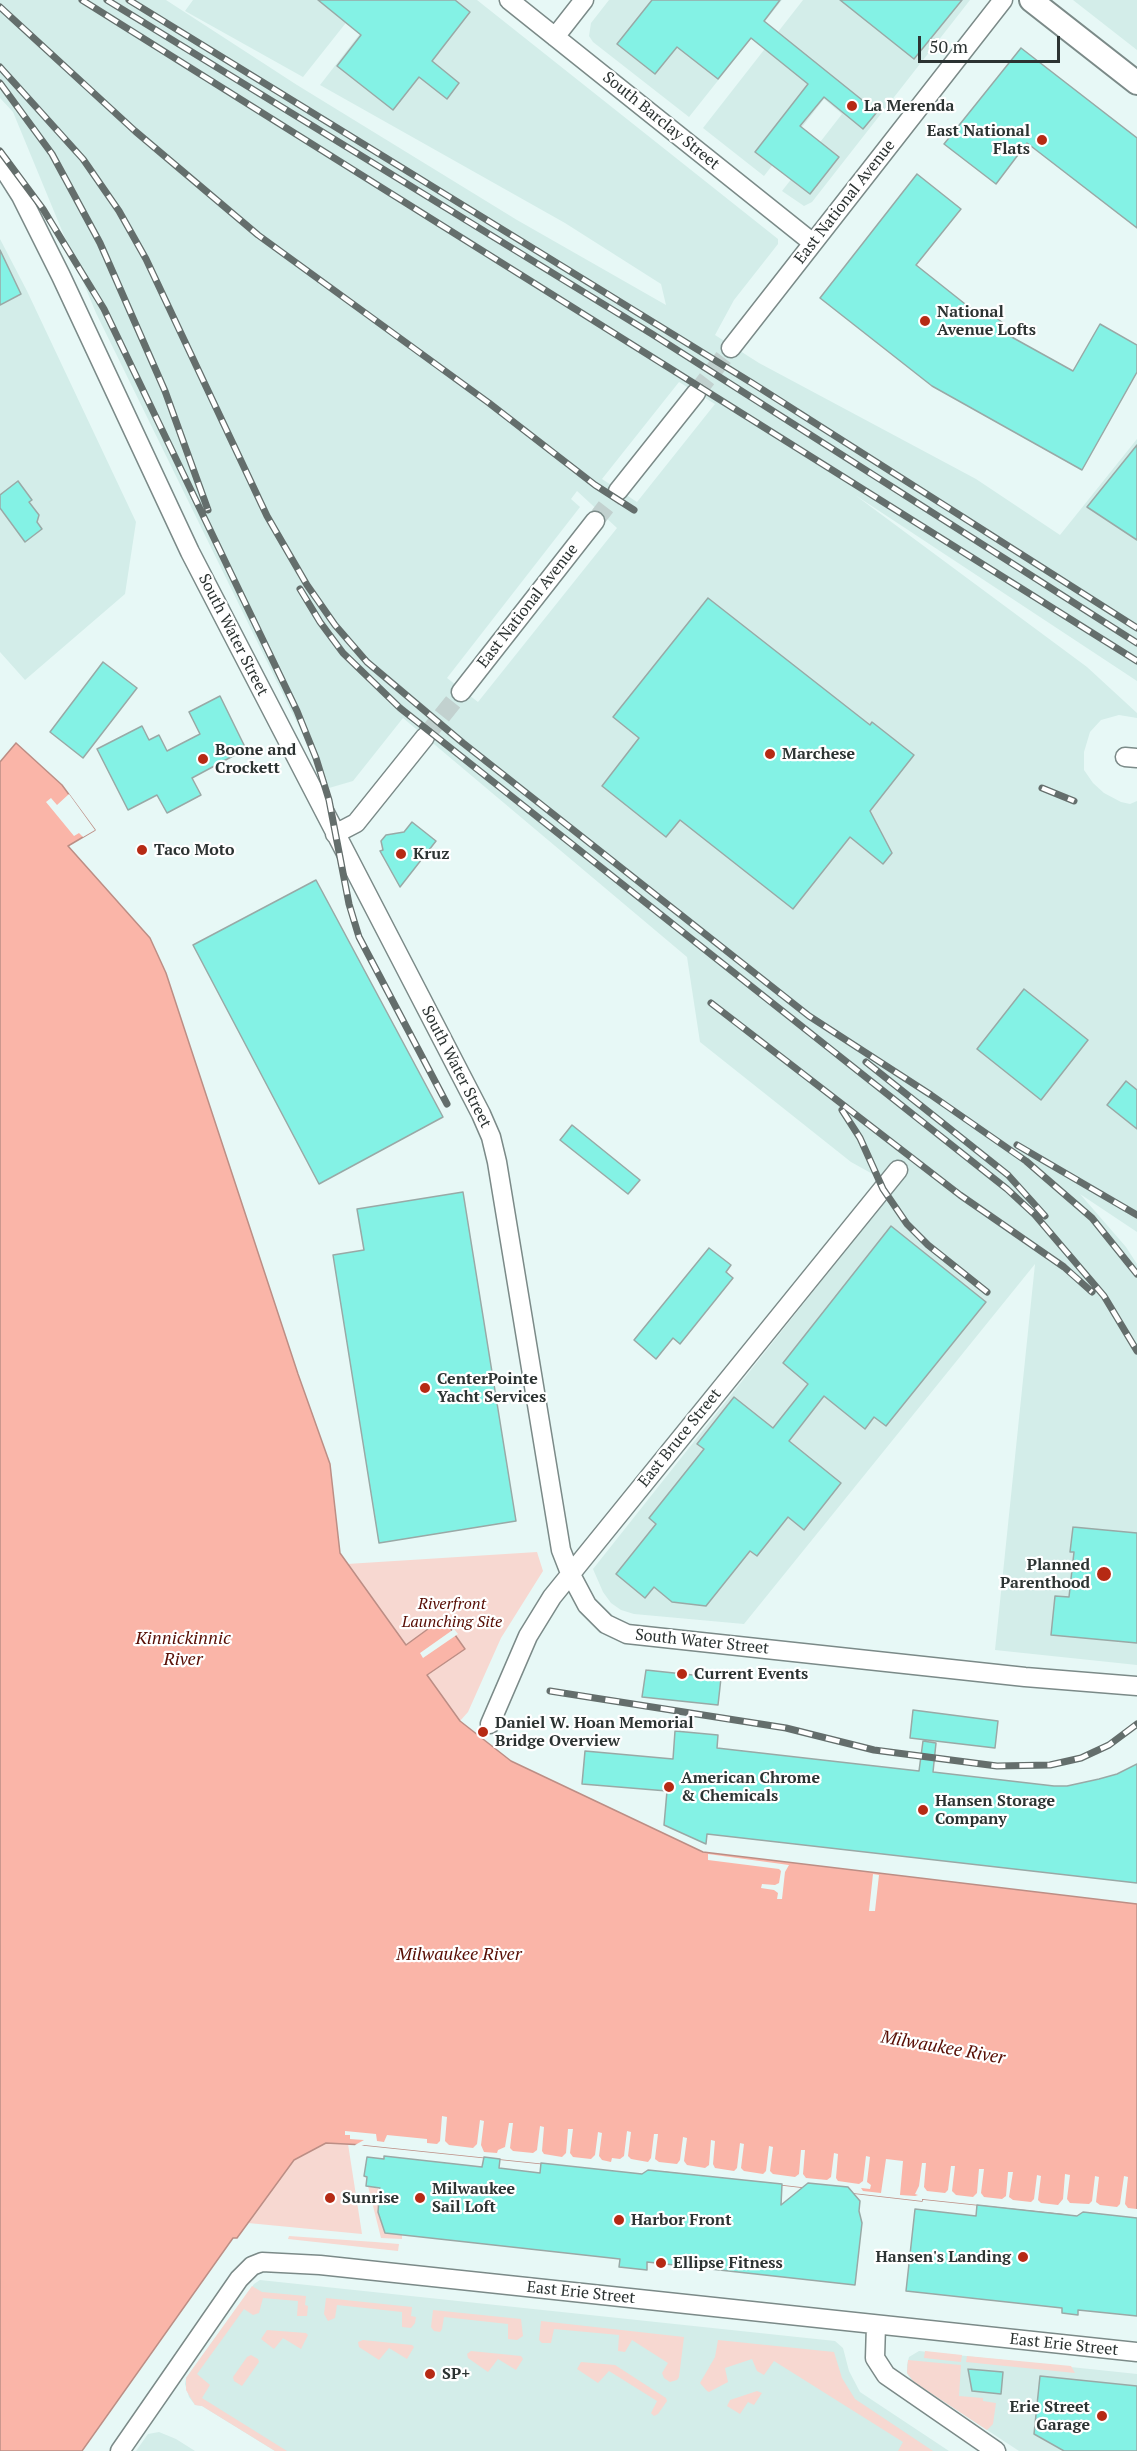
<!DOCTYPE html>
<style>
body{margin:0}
#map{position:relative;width:1137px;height:2451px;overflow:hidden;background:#e7f8f6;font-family:"PT Serif",serif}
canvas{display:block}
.scale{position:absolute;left:918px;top:36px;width:142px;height:27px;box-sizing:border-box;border:3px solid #2c3332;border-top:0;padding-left:8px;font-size:18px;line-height:21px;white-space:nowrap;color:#2c3332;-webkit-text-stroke:4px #fff;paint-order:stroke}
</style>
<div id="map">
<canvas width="1137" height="2451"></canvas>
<div class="scale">50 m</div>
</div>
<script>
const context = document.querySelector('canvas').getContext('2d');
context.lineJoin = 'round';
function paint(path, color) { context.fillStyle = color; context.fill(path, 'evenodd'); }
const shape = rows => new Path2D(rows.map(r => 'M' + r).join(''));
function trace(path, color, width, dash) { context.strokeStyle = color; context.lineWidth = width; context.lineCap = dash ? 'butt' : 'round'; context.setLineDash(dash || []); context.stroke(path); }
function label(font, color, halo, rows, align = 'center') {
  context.font = font + ' "PT Serif",serif'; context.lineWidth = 4.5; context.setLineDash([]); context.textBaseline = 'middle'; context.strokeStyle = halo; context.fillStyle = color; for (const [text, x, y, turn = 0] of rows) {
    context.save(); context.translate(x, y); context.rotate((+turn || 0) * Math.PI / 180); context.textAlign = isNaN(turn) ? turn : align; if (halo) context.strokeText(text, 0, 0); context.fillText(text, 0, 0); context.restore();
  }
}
paint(shape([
 [0,0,166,0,297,85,517,220,666,305,661,284,565,223,320,85,386,0,477,0,778,239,778,244,734,300,715,335,759,363,976,479,1060,535,1137,439,1137,681,855,495,1087,667,1137,713,1137,718,1119,715,1101,720,1090,732,1084,752,1084,770,1093,783,1104,793,1121,802,1130,804,1137,801,1137,1232,1080,1194,1126,1247,1137,1264,1137,1665,995,1650,1035,1264,744,1624,634,1614,621,1610,611,1603,603,1592,593,1569,896,1187,851,1162,700,1042,687,957,403,718,353,781,329,788,96,313,13,112,0,98],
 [679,382,715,404,637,502,602,479],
 [577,491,617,528,478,702,447,678,580,507,571,499],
 [193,0,364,0,303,77,185,11],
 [609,0,782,0,689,117,593,42,589,36,591,23],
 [803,0,970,0,812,202,804,206,782,191,842,114,824,99,764,176,703,128],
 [1073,0,1137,0,1137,50],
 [0,239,27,291,136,522,125,594,25,680,0,652],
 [260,2280,835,2341,843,2348,849,2371,860,2392,949,2451,275,2451,202,2406,195,2405,189,2397,185,2384,186,2378,254,2284],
 [919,2351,1137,2374,1137,2451,1019,2451,911,2380,907,2373,907,2365,909,2357],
 [159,2432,176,2439,195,2451,136,2451,148,2434]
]), '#d3ede9');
paint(shape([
 [537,1552,543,1571,501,1638,468,1712,460,1721,347,1564],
 [326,2143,348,2144,362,2234,248,2223,294,2160],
 [368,2186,380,2189,378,2214,385,2232,402,2234,402,2239,381,2238],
 [289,2236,375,2242,399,2244,398,2251,288,2239],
 [252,2286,262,2292,306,2296,305,2305,308,2306,307,2316,297,2316,298,2301,263,2298,259,2313,253,2315,244,2309,197,2374,210,2385,202,2398,287,2451,275,2451,202,2406,195,2405,186,2390,186,2378],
 [326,2298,412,2307,411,2316,416,2317,415,2323,411,2328,402,2327,402,2312,337,2305,335,2318,328,2321,324,2314],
 [433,2310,521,2319,523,2336,517,2340,508,2339,508,2324,444,2317,442,2329,440,2332,434,2331,431,2327],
 [541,2321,684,2337,679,2377,677,2380,670,2382,664,2378,662,2373,668,2363,632,2340,625,2352,618,2351,619,2335,554,2329,551,2343,542,2343,539,2340],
 [267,2330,306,2333,308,2335,301,2349,283,2338,274,2349,261,2339],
 [363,2340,412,2345,414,2347,407,2359,389,2348,379,2360,359,2347,358,2342],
 [718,2340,834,2352,842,2378,855,2399,933,2451,898,2451,903,2442,774,2361,764,2375,757,2371,752,2359,725,2368,728,2382,709,2392,707,2391,700,2383,715,2357],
 [471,2351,521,2356,523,2359,516,2370,498,2359,488,2372,468,2358,467,2354],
 [925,2351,962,2355,961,2362,924,2358],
 [251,2355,258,2359,259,2362,242,2386,234,2381,233,2377,247,2357],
 [967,2356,1071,2366,1075,2373,966,2362],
 [908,2360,961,2365,959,2396,983,2398,983,2401,996,2403,993,2424,987,2430,914,2382,907,2373],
 [581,2362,615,2365,666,2398,667,2401,658,2414,654,2416,651,2413,657,2401,609,2371,598,2383,577,2369],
 [757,2391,762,2393,754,2405,748,2402,740,2414,727,2406,730,2400]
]), '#f7d8d1');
const water = shape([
 [16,743,62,785,95,830,68,846,150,938,166,973,298,1374,330,1464,340,1553,406,1645,443,1618,465,1649,427,1675,460,1721,511,1761,703,1852,1137,1904,1137,2218,1084,2212,1064,2214,922,2199,922,2201,678,2173,661,2171,660,2176,364,2145,326,2143,294,2160,237,2238,233,2238,82,2451,0,2451,0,762,16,743]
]);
paint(water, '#fab5a8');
trace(water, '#bc8e85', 1.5);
paint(shape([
 [69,794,95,830,83,837,79,833,74,836,46,802,51,798,57,805],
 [454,1629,458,1634,423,1658,420,1653],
 [708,1854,789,1865,785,1872,782,1899,777,1899,778,1893,774,1890,761,1888,762,1884,775,1885,779,1883,781,1871,779,1869,708,1860],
 [873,1874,879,1875,875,1911,869,1911],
 [442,2116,447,2117,445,2141,449,2145,473,2148,477,2144,480,2120,484,2121,481,2145,484,2152,497,2153,498,2150,505,2147,509,2123,513,2123,510,2148,513,2151,533,2153,537,2150,540,2126,544,2127,542,2151,544,2154,562,2157,566,2153,568,2129,573,2129,570,2153,573,2157,591,2159,595,2155,598,2132,602,2133,599,2156,602,2160,611,2162,612,2158,620,2159,624,2156,627,2131,631,2132,628,2156,631,2159,648,2162,651,2158,654,2134,658,2134,655,2159,659,2162,677,2164,680,2160,683,2137,687,2138,684,2161,687,2165,705,2168,709,2165,711,2140,715,2141,713,2164,715,2168,734,2171,737,2168,740,2143,744,2144,741,2168,744,2171,763,2174,766,2171,769,2146,773,2147,770,2171,773,2174,795,2177,799,2174,801,2150,805,2150,803,2174,806,2178,827,2180,831,2177,834,2153,838,2154,836,2178,838,2181,859,2184,863,2181,866,2156,870,2157,867,2182,871,2185,870,2189,861,2188,863,2191,881,2193,886,2159,903,2161,900,2195,915,2196,918,2195,915,2194,919,2186,922,2163,926,2163,924,2187,927,2191,945,2193,948,2190,951,2166,955,2166,952,2191,956,2195,973,2197,977,2193,979,2169,984,2169,981,2193,984,2197,1002,2199,1006,2196,1008,2172,1013,2172,1009,2197,1013,2200,1031,2202,1034,2199,1037,2175,1041,2176,1038,2200,1041,2203,1058,2205,1063,2199,1065,2174,1070,2175,1067,2199,1070,2203,1089,2204,1092,2201,1095,2176,1099,2177,1096,2202,1100,2205,1117,2207,1120,2204,1124,2176,1128,2177,1125,2204,1128,2208,1137,2209,1137,2218,1083,2212,1083,2216,922,2199,922,2201,661,2171,660,2176,364,2145,356,2148,355,2145,364,2140,350,2139,350,2135,345,2135,345,2131,376,2134,377,2141,384,2142,387,2135,427,2139,427,2143,437,2144,440,2141]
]), '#e7f8f6');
const building = shape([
 [318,0,455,0,470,12,432,61,459,83,447,99,419,77,393,110,337,66,361,35,318,0],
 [652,0,780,0,764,21,877,112,863,129,824,97,800,126,839,157,810,194,755,152,808,84,751,38,718,79,677,47,655,74,617,44,652,0],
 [840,0,962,0,914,59,840,0],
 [1021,48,1137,138,1137,228,1027,143,996,184,944,144,1021,48],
 [917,174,961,209,916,265,984,319,989,312,1003,323,999,330,1073,371,1100,324,1137,345,1137,372,1082,470,932,386,820,298,917,174],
 [0,250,21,294,0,305,0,250],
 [1137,445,1137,540,1087,507,1137,445],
 [18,481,32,500,29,502,39,515,37,522,42,529,25,542,0,508,0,495,18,481],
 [708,598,870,725,872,722,914,755,870,811,892,853,883,864,850,837,793,909,680,820,666,837,602,786,639,738,613,717,708,598],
 [103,662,137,688,83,758,50,732,103,662],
 [220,696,246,749,192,778,201,795,167,813,157,795,128,810,97,749,142,726,149,740,159,735,167,751,200,734,189,712,220,696],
 [412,822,436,841,400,887,380,851,383,850,381,841,386,835,404,832,412,822],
 [316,880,443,1117,319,1184,193,945,316,880],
 [1024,989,1088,1040,1041,1100,977,1049,1024,989],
 [1126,1081,1137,1090,1137,1129,1107,1105,1126,1081],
 [572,1125,640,1180,628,1194,560,1140,572,1125],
 [463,1192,516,1521,379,1543,333,1255,364,1250,357,1209,463,1192],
 [891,1226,986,1302,886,1426,874,1417,865,1429,824,1396,789,1441,841,1483,804,1530,788,1517,757,1556,750,1551,706,1606,672,1602,654,1587,645,1598,616,1574,656,1524,649,1518,704,1449,697,1444,734,1397,773,1428,808,1384,783,1363,891,1226],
 [709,1248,731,1265,726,1272,733,1278,680,1344,673,1338,656,1359,634,1340,709,1248],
 [1073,1527,1137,1533,1137,1643,1051,1635,1055,1596,1069,1597,1074,1552,1070,1552,1073,1527],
 [646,1670,721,1678,718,1705,642,1697,646,1670],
 [913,1710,998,1721,995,1748,910,1738,913,1710],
 [675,1731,718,1735,717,1748,919,1771,923,1741,936,1743,933,1772,1054,1786,1067,1786,1099,1779,1117,1774,1137,1764,1137,1883,707,1834,706,1844,664,1825,667,1791,582,1784,585,1751,673,1759,675,1731],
 [384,2156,482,2167,484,2157,500,2159,499,2168,540,2173,541,2163,642,2174,648,2170,782,2184,781,2205,808,2183,848,2187,860,2201,859,2211,862,2223,855,2285,647,2262,647,2270,619,2267,620,2259,385,2233,378,2212,380,2188,366,2186,367,2177,364,2176,367,2157,384,2159,384,2156],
 [977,2205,1077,2216,1083,2212,1137,2218,1137,2316,1078,2310,1078,2315,1062,2313,1062,2308,906,2291,915,2209,976,2216,977,2205],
 [968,2369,1003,2372,1001,2394,972,2391,968,2369],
 [1040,2376,1137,2386,1137,2451,1064,2451,1034,2434,1040,2376]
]);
paint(building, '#84f2e5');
trace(building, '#99a9a6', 1.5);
trace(shape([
 [696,393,731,348],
 [595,521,618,491],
 [425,737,461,692]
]), '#c2d1cf', 18, [18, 9]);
const minor = shape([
 [509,0,813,243],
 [555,37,584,0],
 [0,163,21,196,61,276,190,552,481,1114,491,1137,497,1162,561,1550,570,1573,587,1605,606,1624,627,1634,1025,1677,1137,1686],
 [731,348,1003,0],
 [618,491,696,393],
 [461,692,595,521],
 [1125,757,1137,758],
 [335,834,356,823,425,737],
 [490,1724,528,1636,552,1597,898,1170],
 [876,2325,875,2358,886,2375,996,2451],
 [120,2451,239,2279,252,2266,262,2262,320,2265,1137,2352]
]);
const major = shape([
 [1031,0,1137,83]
]);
trace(minor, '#7b8a88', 21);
trace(major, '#7b8a88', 26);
trace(minor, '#fff', 18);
trace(major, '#fff', 22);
const rail = shape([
 [82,0,1137,661],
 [107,0,652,334,1137,643],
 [129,0,752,383,1137,628],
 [0,7,135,131,258,235,489,403,595,485,634,510],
 [0,67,83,159,119,211,146,259,267,516,307,585,335,625,367,662,463,743,809,1016,931,1095,1026,1161,1092,1218,1137,1274],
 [0,83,52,154,100,243,165,391,208,510],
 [0,151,43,209,104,309,297,711,316,758,329,800,349,904,359,937,447,1104],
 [300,589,320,622,343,653,400,708,1007,1189,1035,1215,1104,1296,1137,1351],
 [1042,788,1074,801],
 [711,1003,960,1195,1064,1267,1092,1292],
 [866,1062,1008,1175,1045,1216],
 [842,1110,860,1138,883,1189,907,1224,928,1245,987,1292],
 [1017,1145,1137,1215],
 [550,1691,786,1728,874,1750,997,1766,1050,1765,1081,1758,1109,1745,1137,1724]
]);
trace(rail, '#646e6c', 7);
trace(rail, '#fff', 4.5, [14]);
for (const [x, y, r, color] of [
 [852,106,6,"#b62a14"],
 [1042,140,6,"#b62a14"],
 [925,321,6,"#b62a14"],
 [770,754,6,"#b62a14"],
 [203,759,6,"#b62a14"],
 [142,850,6,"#b62a14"],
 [401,854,6,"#b62a14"],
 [425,1388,6,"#b62a14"],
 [1104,1574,8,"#b62a14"],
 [682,1674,6,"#b62a14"],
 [483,1732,6,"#b62a14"],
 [669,1787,6,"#b62a14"],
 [923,1810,6,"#b62a14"],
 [330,2198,6,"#b62a14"],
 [420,2198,6,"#b62a14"],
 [619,2220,6,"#b62a14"],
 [1023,2257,6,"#b62a14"],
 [661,2263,6,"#b62a14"],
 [430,2374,6,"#b62a14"],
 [1102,2416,6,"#b62a14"]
]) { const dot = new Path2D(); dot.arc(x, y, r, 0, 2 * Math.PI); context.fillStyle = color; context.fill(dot); trace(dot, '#fff', 2); }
label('bold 16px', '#2c3332', '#fff', [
 ["La Merenda",864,106],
 ["East National",1030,131,"right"],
 ["Flats",1030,149,"right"],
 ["National",937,312],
 ["Avenue Lofts",937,330],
 ["Boone and",215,750],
 ["Crockett",215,768],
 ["Marchese",782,754],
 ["Taco Moto",154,850],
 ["Kruz",413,854],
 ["CenterPointe",437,1379],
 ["Yacht Services",437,1397],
 ["Planned",1090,1565,"right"],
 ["Parenthood",1090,1583,"right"],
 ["Current Events",694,1674],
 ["Daniel W. Hoan Memorial",495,1723],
 ["Bridge Overview",495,1741],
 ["American Chrome",681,1778],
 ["& Chemicals",681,1796],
 ["Hansen Storage",935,1801],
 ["Company",935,1819],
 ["Milwaukee",432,2189],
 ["Sail Loft",432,2207],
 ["Sunrise",342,2198],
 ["Harbor Front",631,2220],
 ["Hansen's Landing",1011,2257,"right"],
 ["Ellipse Fitness",673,2263],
 ["SP+",442,2374],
 ["Erie Street",1090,2407,"right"],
 ["Garage",1090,2425,"right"]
], 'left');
label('16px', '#2c3332', '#fff', [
 ["South Barclay Street",661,121,39],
 ["East National Avenue",845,202,-52],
 ["East National Avenue",528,606,-52],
 ["South Water Street",233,635,63],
 ["South Water Street",456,1067,63],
 ["East Bruce Street",680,1438,-51],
 ["South Water Street",702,1642,6],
 ["East Erie Street",581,2293,6],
 ["East Erie Street",1064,2345,6]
]);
label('italic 16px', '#560c03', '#fff', [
 ["Riverfront",452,1604],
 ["Launching Site",452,1622]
]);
label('italic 18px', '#580e04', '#fff', [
 ["Kinnickinnic",183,1639],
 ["River",183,1660],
 ["Milwaukee River",459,1955],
 ["Milwaukee River",943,2048,10]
]);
</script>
